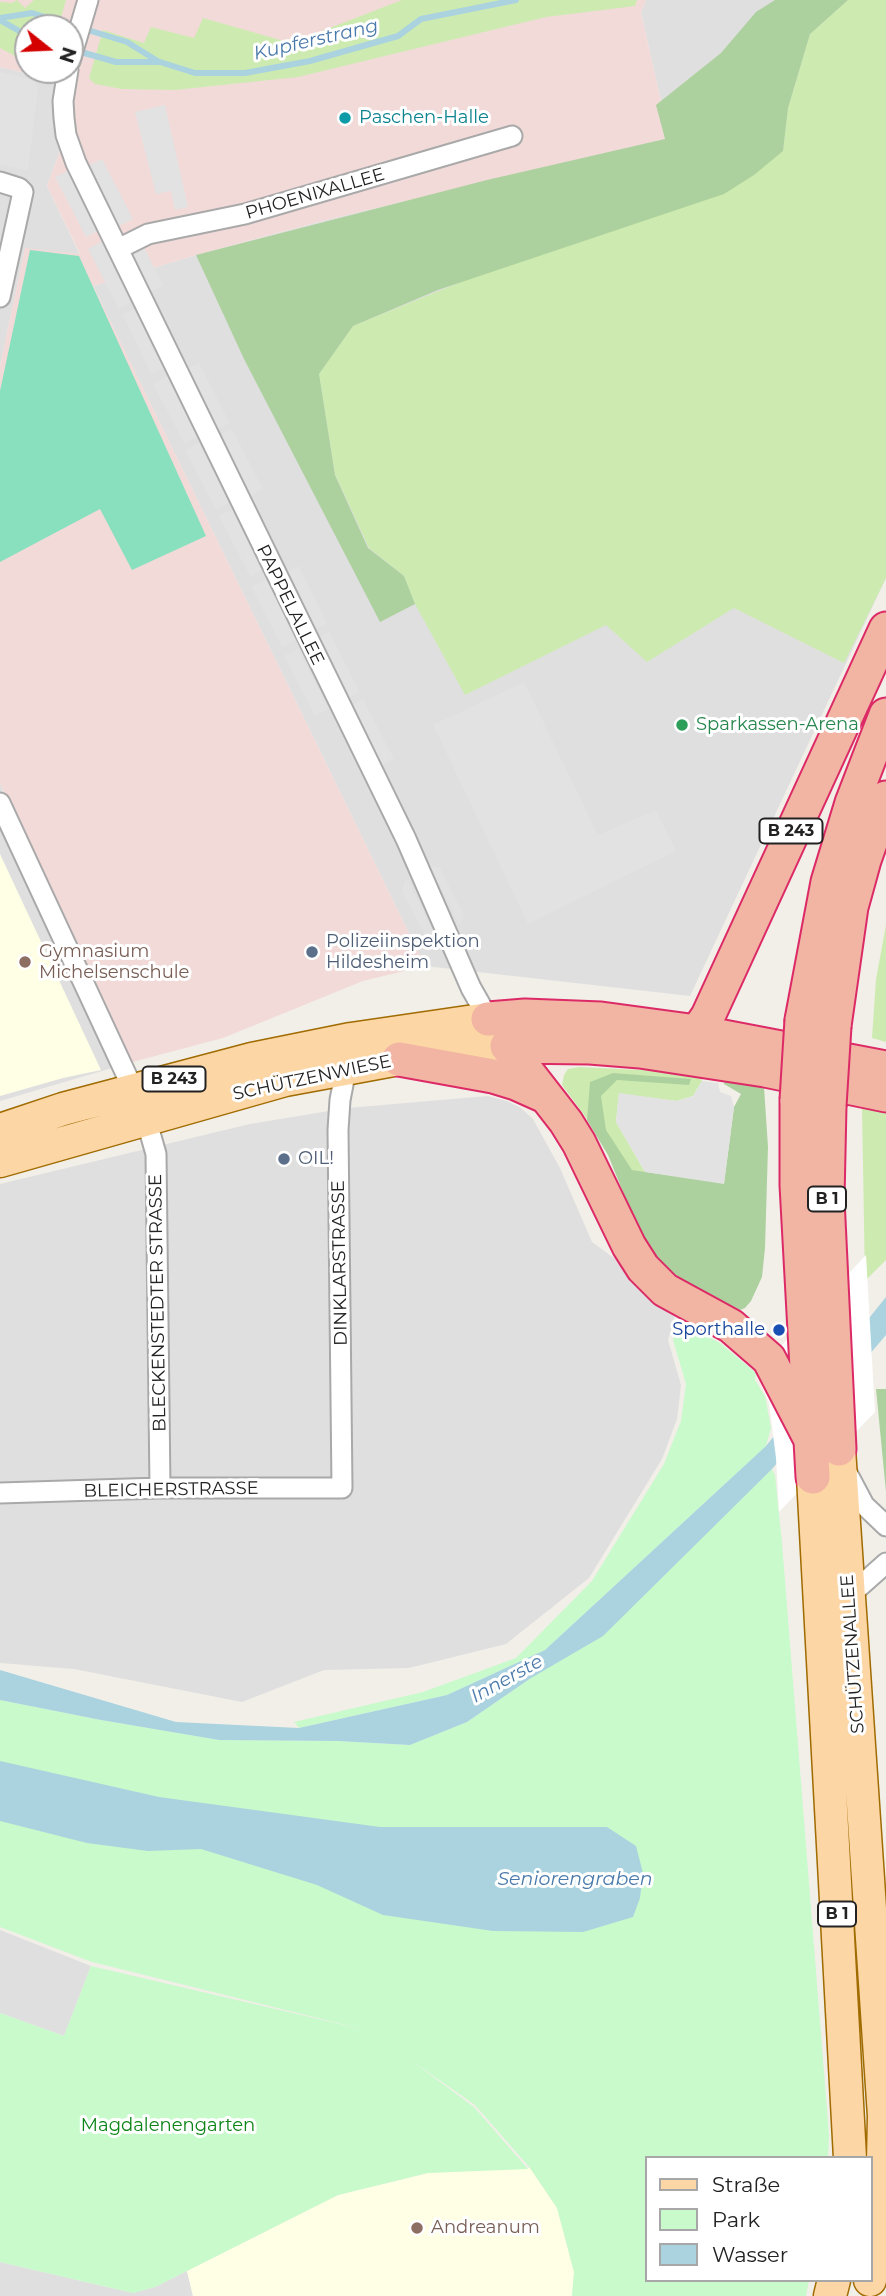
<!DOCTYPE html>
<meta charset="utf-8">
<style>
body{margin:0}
#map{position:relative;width:886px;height:2296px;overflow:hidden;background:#f2efe9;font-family:Montserrat,sans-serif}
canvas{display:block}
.legend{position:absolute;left:645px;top:2156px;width:228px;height:126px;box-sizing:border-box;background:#fff;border:2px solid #a7a7a7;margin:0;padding:9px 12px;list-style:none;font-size:21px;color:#222}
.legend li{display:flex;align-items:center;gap:14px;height:35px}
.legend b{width:35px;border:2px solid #a7a7a7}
.north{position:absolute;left:14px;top:14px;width:70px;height:70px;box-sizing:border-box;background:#fff;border:2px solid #a7a7a7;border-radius:50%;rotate:108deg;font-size:19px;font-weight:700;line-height:28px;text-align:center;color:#222}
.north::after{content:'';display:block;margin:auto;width:24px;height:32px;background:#d40000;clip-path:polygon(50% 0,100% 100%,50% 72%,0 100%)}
</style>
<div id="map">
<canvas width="886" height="2296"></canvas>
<ul class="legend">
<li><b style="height:9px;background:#fcd6a4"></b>Straße</li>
<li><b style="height:19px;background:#c8facc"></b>Park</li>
<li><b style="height:19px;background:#aad3df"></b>Wasser</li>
</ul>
<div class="north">N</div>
</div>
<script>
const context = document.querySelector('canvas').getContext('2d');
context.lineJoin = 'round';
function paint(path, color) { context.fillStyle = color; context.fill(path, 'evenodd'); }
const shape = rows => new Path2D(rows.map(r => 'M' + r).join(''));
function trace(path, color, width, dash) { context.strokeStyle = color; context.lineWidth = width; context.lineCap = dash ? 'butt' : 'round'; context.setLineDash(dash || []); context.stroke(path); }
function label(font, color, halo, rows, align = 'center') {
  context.font = font + ' Montserrat,sans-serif'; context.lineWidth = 6; context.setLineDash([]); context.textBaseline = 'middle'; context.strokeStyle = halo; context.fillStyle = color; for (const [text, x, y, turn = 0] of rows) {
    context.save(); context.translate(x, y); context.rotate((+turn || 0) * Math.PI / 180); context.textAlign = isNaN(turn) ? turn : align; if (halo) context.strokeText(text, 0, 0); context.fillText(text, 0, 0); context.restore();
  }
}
paint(shape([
 [646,0,886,0,886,578,690,996,425,966,93,286,196,255,322,221,665,138,656,105,661,101,641,13],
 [0,67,65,82,66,135,47,186,80,255,25,249,0,366],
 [0,783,24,841,129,1063,0,1101],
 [488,1096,507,1101,521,1108,533,1119,560,1168,592,1242,678,1305,668,1340,681,1385,677,1419,662,1459,589,1578,506,1644,409,1668,324,1670,242,1702,74,1669,0,1663,0,1184,250,1124,347,1108],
 [0,1930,91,1966,64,2036,0,2013],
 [0,2262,133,2293,155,2287,187,2271,193,2296,0,2296]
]), '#e0dfdf');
paint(shape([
 [0,0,646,0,641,13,661,101,657,105,665,139,322,221,196,255,93,286,425,966,363,981,223,1038,129,1063,24,841,0,783,0,366,25,248,80,254,47,186,66,135,65,82,0,67],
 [28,28,70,28,70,70,28,70]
]), '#f2dad9');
paint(shape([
 [0,854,101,1070,63,1078,0,1096],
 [530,2168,557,2208,574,2272,572,2296,193,2296,187,2271,338,2195,428,2173]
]), '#ffffe5');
paint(shape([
 [17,0,25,8,34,0,66,0,58,28,28,28,28,63,0,48,0,2,12,3],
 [402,0,637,0,635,6,546,17,298,77,175,90,122,89,95,84,89,78,103,30,144,43,151,27,194,38,203,18,291,43],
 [848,0,886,0,886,578,844,663,734,608,647,662,606,625,465,695,415,604,404,576,369,548,335,474,319,374,353,326,783,151,788,108,810,34],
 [886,925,886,1042,872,1038,876,979],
 [579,1067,700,1073,702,1081,693,1096,677,1101,619,1094,616,1122,645,1172,632,1170,608,1155,587,1119,562,1085,564,1075,568,1069],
 [862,1108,886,1113,886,1260,865,1281]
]), '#cdebb0');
paint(shape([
 [775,0,848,0,810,34,788,108,783,151,754,175,724,194,438,290,353,326,319,374,335,475,368,548,404,576,415,604,380,622,244,359,196,255,487,180,665,139,656,105,721,53,756,12],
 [613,1073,691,1079,689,1085,617,1080,601,1096,606,1130,632,1170,724,1183,734,1107,741,1094,724,1084,724,1081,764,1087,768,1147,765,1248,762,1277,751,1301,745,1308,740,1310,680,1282,655,1261,641,1236,608,1155,587,1120,590,1082],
 [876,1389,886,1389,886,1492]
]), '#add19e');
paint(shape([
 [679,1321,720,1343,756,1373,755,1380,765,1396,771,1428,766,1446,545,1650,447,1695,299,1728,294,1722,423,1692,516,1658,592,1581,664,1464,681,1421,686,1384,673,1340],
 [772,1469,775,1475,782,1543,829,2135,828,2158,646,2158,646,2280,809,2280,806,2296,572,2296,574,2272,557,2208,530,2168,475,2105,409,2059,474,2107,528,2169,428,2173,338,2195,155,2287,133,2293,0,2262,0,2013,64,2036,91,1966,370,2031,92,1962,0,1927,0,1700,101,1720,219,1740,338,1741,410,1745,467,1722,531,1678,708,1530]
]), '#c8facc');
paint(shape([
 [30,250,79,256,206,536,132,570,100,509,0,562,0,391]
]), '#88e0be');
paint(shape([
 [0,72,34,80,38,87,28,170,0,165],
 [165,105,188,207,175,210,171,191,156,194,135,112],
 [102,159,133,219,119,226,88,166],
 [70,170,100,230,86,237,55,177],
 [102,241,133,301,119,309,88,249],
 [143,245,163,286,151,292,131,251],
 [135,309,164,368,151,374,123,315],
 [199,363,230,423,216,430,185,370],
 [167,376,198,436,184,443,153,384],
 [232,429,263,489,249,496,218,436],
 [200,442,230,502,216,510,185,450],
 [233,509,264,569,250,576,219,516],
 [299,566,327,623,314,630,285,573],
 [266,579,296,639,282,647,251,587],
 [329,632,360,692,346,700,315,639],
 [298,649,329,709,315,716,284,656],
 [524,682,598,835,656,810,676,851,528,924,433,725],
 [363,699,394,759,380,767,349,707],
 [429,865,440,868,464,915,460,926],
 [406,877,437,938,426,937,402,891],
 [702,1081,718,1083,720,1092,731,1096,734,1107,724,1184,645,1172,616,1122,619,1093,677,1101,693,1096]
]), '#e2e2e2');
paint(shape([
 [886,1297,886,1335,772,1469,603,1636,531,1678,467,1722,410,1745,338,1741,219,1740,101,1720,0,1700,0,1670,176,1722,299,1728,447,1695,545,1650,766,1446],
 [0,1761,159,1797,380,1827,607,1827,636,1846,643,1873,640,1898,633,1917,583,1932,493,1931,383,1915,317,1885,201,1849,148,1851,87,1843,0,1821]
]), '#aad3df');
paint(shape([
 [866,1255,875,1412,779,1512,776,1458,769,1403,756,1373]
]), '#fff');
trace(shape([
 [0,18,32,13,127,42,159,62],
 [0,20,28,36],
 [74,50,116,62,160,62,195,73,245,73,310,61,398,36,421,19,516,0]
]), '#aad3df', 6);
const minor = shape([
 [70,61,88,0],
 [68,70,63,101,64,118,66,135,76,163,406,839,471,988,492,1025],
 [0,182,19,188,23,192,0,297],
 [118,249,148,234,245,214,512,136],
 [0,803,133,1089,146,1119,156,1154,160,1488],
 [846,1471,864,1505,886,1526],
 [0,1493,160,1488,342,1488,338,1130,340,1100,348,1059],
 [849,1596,886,1563]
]);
const primary = shape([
 [0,1130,63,1109,252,1059,351,1039,488,1019],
 [0,1161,285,1080,399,1059,507,1046],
 [839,1449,884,2116,882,2203,876,2254,870,2280],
 [813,1477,850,2158],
 [830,2296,834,2280]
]);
const trunk = shape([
 [488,1019,525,1016,601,1019,697,1032,886,1068],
 [802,1020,828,882,852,803,886,715],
 [834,1026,851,907,864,860,886,798],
 [697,1032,708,1016,886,629],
 [507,1046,566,1122,579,1143,629,1246,643,1268,665,1290,731,1326,769,1359,810,1438],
 [507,1046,590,1047,640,1051,765,1070,886,1095],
 [399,1059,493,1076,516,1083,545,1096],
 [797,1100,797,1185,813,1477],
 [829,1106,827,1199,839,1449]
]);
trace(minor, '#a9a9a9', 23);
trace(primary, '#a06b00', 35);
trace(trunk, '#dc2a67', 37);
trace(minor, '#fff', 19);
trace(primary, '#fcd6a4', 32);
trace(trunk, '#f2b4a3', 33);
const trunkBridge = shape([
 [797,1100,802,1020],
 [829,1106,834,1026]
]);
trace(trunkBridge, '#dc2a67', 37, []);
trace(trunkBridge, '#f2b4a3', 33);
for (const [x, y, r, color] of [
 [345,118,7,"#0f9aa8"],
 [682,725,7,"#2e9e5b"],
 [312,952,7,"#5c6f8a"],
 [25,962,7,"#8d6e63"],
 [284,1159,7,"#5c6f8a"],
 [779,1330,7,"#1a4fb4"],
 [417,2228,7,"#8d6e63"]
]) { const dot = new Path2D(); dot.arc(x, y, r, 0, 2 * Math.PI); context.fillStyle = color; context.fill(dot); trace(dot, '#fff', 2.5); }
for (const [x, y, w] of [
 [791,831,63],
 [174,1079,63],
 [827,1199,38],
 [837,1914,38]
]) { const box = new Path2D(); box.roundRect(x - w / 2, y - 12.5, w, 25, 5); context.fillStyle = '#fff'; context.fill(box); trace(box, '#222', 2); }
label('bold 16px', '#222', null, [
 ["B 243",791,831],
 ["B 243",174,1079],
 ["B 1",827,1199],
 ["B 1",837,1914]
]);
label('18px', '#0d838f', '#fff', [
 ["Paschen-Halle",359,118]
], 'left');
label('18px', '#222', '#fff', [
 ["PHOENIXALLEE",315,194,-16],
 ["PAPPELALLEE",290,605,64],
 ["SCHÜTZENWIESE",312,1078,-12],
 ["DINKLARSTRASSE",340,1263,-91],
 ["BLECKENSTEDTER STRASSE",158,1303,-91],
 ["BLEICHERSTRASSE",171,1490,-1],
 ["SCHÜTZENALLEE",853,1654,-94]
]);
label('18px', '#27864d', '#fff', [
 ["Sparkassen-Arena",696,725]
], 'left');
label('18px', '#4e5e75', '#fff', [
 ["Polizeiinspektion",326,942],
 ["Hildesheim",326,963],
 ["OIL!",298,1159]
], 'left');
label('18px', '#785e54', '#fff', [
 ["Gymnasium",39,952],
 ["Michelsenschule",39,973],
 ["Andreanum",431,2228]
], 'left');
label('18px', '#164399', '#fff', [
 ["Sporthalle",765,1330]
], 'right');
label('18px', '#0c8416', '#fff', [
 ["Magdalenengarten",168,2126]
]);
label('italic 19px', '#4a7aab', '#fff', [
 ["Kupferstrang",316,40,-13],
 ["Innerste",507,1679,-29],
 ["Seniorengraben",575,1879]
]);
</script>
